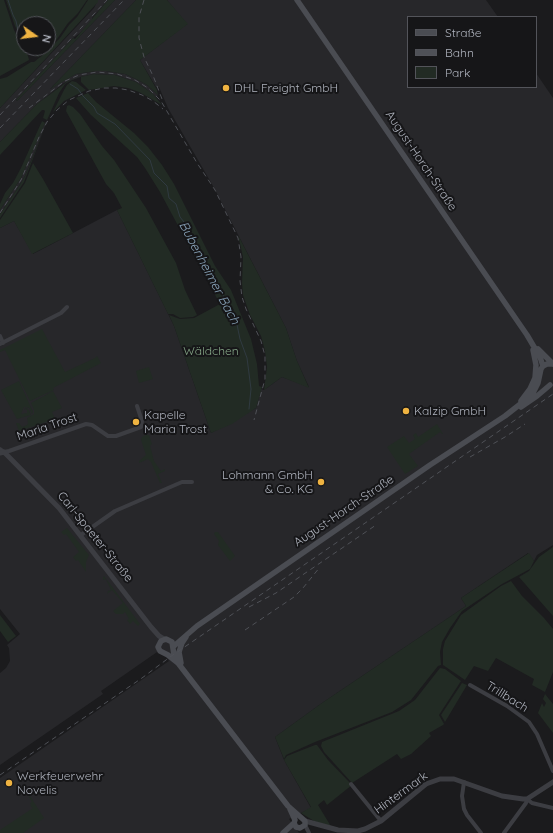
<!DOCTYPE html>
<meta charset="utf-8">
<style>
body{margin:0}
#map{position:relative;width:553px;height:833px;overflow:hidden;background:#1b1b1d;font-family:Quicksand,sans-serif}
canvas{display:block}
.legend{position:absolute;left:407px;top:16px;width:130px;height:72px;box-sizing:border-box;background:#161618;border:1px solid #53545a;margin:0;padding:5px 7px;list-style:none;font-size:12px;color:#aeb2bc}
.legend li{display:flex;align-items:center;gap:8px;height:20px}
.legend b{width:20px;border:1px solid #53545a}
.north{position:absolute;left:16px;top:16px;width:40px;height:40px;box-sizing:border-box;background:#161618;border:1px solid #53545a;border-radius:50%;rotate:104deg;font-size:11px;font-weight:700;line-height:16px;text-align:center;color:#aeb2bc}
.north::after{content:'';display:block;margin:auto;width:14px;height:18px;background:#efb341;clip-path:polygon(50% 0,100% 100%,50% 72%,0 100%)}
</style>
<div id="map">
<canvas width="553" height="833"></canvas>
<ul class="legend">
<li><b style="height:5px;background:#4a4c52"></b>Straße</li>
<li><b style="height:5px;background:#4f5157"></b>Bahn</li>
<li><b style="height:11px;background:#222b24"></b>Park</li>
</ul>
<div class="north">N</div>
</div>
<script>
const context = document.querySelector('canvas').getContext('2d');
context.lineJoin = 'round';
function paint(path, color) { context.fillStyle = color; context.fill(path, 'evenodd'); }
const shape = rows => new Path2D(rows.map(r => 'M' + r).join(''));
function trace(path, color, width, dash) { context.strokeStyle = color; context.lineWidth = width; context.lineCap = dash ? 'butt' : 'round'; context.setLineDash(dash || []); context.stroke(path); }
function label(font, color, halo, rows, align = 'center') {
  context.font = font + ' Quicksand,sans-serif'; context.lineWidth = 4; context.setLineDash([]); context.textBaseline = 'middle'; context.strokeStyle = halo; context.fillStyle = color; for (const [text, x, y, turn = 0] of rows) {
    context.save(); context.translate(x, y); context.rotate((+turn || 0) * Math.PI / 180); context.textAlign = isNaN(turn) ? turn : align; if (halo) context.strokeText(text, 0, 0); context.fillText(text, 0, 0); context.restore();
  }
}
paint(shape([
 [98,0,108,0,92,18,92,20,80,33,73,38,16,100,17,101,115,0,136,0,50,89,62,81,76,74,96,71,106,71,125,74,138,80,147,85,158,95,156,97,146,89,136,82,115,75,94,74,80,77,64,83,37,104,0,142,0,108,94,8],
 [167,0,486,0,498,17,408,17,408,87,536,87,536,73,553,98,553,545,537,555,534,561,528,553,461,598,466,606,322,703,275,737,284,760,311,808,289,819,299,833,0,833,0,778,169,661,160,650,101,691,103,694,0,765,0,673,6,668,10,661,9,648,7,645,20,634,0,609,0,228,14,221,33,254,117,210,174,326,211,433,256,408,261,389,264,390,282,377,309,387,297,361,286,328,213,186,168,108,159,87,156,87,140,60,187,24],
 [48,119,25,176,16,191,0,214,0,210,21,178,40,132,45,123]
]), '#27272a');
paint(shape([
 [0,0,4,0,14,30,28,56,29,60,0,76],
 [6,0,87,0,78,13,68,23,57,39,49,48,38,57,29,53,26,48,48,48,48,24,24,24,24,44,15,26],
 [88,0,98,0,98,2,0,108,0,79,7,77,31,62,34,62,44,54,60,38,69,25,77,17],
 [108,0,115,0,17,101,16,100,73,38,75,39],
 [136,0,167,0,188,24,140,60,157,90,158,95,147,85,138,80,125,74,106,71,96,71,76,74,50,89],
 [94,74,115,75,136,82,153,94,162,105,139,92,128,88,114,86,89,90,81,82,81,77,72,80,65,84,59,93,47,120,43,118,45,111,44,110,42,110,0,155,0,142,37,104,68,81,80,77],
 [72,81,76,82,86,90,64,101,53,112,64,90,67,85],
 [88,93,96,102,134,133,148,147,162,165,174,184,215,266,231,290,251,339,257,364,259,386,262,387,256,408,232,424,211,433,174,326,169,315,180,319,194,318,220,304,160,192,145,168,137,157,91,115,76,98],
 [69,105,73,107,80,114,102,146,114,160,146,208,176,263,185,290,197,315,193,317,180,318,173,314,168,314,117,210,122,208,114,193,106,184,66,111,67,106],
 [42,121,45,123,21,178,0,210,0,204,5,193,13,183,21,168],
 [45,127,24,182,0,218,0,214,16,191,25,176],
 [33,163,43,179,73,233,32,254,14,221,0,228,0,220,25,183],
 [238,235,286,328,297,361,309,388,282,377,264,390,267,367,265,351,261,336,250,315,243,295,242,283,243,257],
 [42,329,65,372,95,358,97,356,101,363,53,388,54,390,30,401,5,350,0,352,0,350],
 [149,367,153,379,139,383,136,371],
 [19,381,33,412,32,414,29,408,24,407,21,414,27,413,27,410,24,409,26,408,29,410,31,415,17,419,1,390],
 [53,391,62,408,52,412,55,419,19,431,16,423,19,423,22,427,27,425,28,423,27,418,34,414,34,410,31,403],
 [437,424,443,434,442,434,440,432,409,454,418,466,405,474,387,447,404,436,409,443,415,439,413,435,416,433,418,437],
 [146,435,149,435,152,444,150,446,154,461,161,471,165,469,165,471,158,474,162,483,160,483,151,462,148,459,139,463,139,461,146,455,141,440,142,437],
 [67,528,89,555,86,562,86,572,78,560,76,561,73,557,79,552,66,534,64,535,61,532],
 [215,532,218,532,235,556,230,561,218,545,219,541,214,534],
 [553,547,553,616,519,577,529,571,539,557],
 [529,553,534,561,530,569,502,584,462,611,450,628,442,642,440,652,441,665,438,666,411,700,392,712,315,742,286,755,284,759,275,737,322,703,466,606,461,598],
 [104,576,140,624,138,626,133,621,130,624,127,620,129,619,125,612,123,614,116,614,113,611,123,603,112,590,107,594,108,591,111,590,106,579,103,580,103,577],
 [511,581,522,596,544,618,553,629,553,672,545,692,532,685,534,679,496,658,488,671,474,666,465,680,443,665,443,649,445,641,461,615,501,586],
 [0,615,16,636,8,642,0,631],
 [440,668,445,669,461,681,439,715,444,724,443,725,429,733,431,736,411,754,401,759,397,754,352,783,324,752,321,746,322,742,399,711,415,700],
 [462,683,467,685,445,722,441,715],
 [545,694,553,704,553,733,538,713,542,703,544,707,546,703,543,699],
 [315,745,317,745,328,760,352,785,327,805,324,800,318,805,332,828,314,821,301,813,311,807,284,760,287,756],
 [30,796,44,818,23,833,0,833,0,830,33,808,30,806,31,805,30,803,32,802,29,797]
]), '#222b24');
trace(shape([
 [8,0,13,15,16,21,18,30,24,38],
 [31,48,38,55],
 [70,84,78,89,83,96,94,107,97,113,115,124,150,160,154,173,167,186,169,198,176,204,180,217,188,227,192,242,201,256,212,281,223,295,229,313,236,320,240,339,247,358,251,389,249,409]
]), '#303a41', 1);
trace(shape([
 [0,336,3,343],
 [0,344,61,313,67,307],
 [0,449,4,452,9,451,86,424,92,425,108,436,116,436,141,427,142,421,137,406],
 [81,535,115,511,182,482,192,482],
 [470,685,507,706,529,722,537,734,553,771],
 [464,782,462,796,464,809,467,815,481,833],
 [351,784,381,821],
 [305,825,309,833],
 [504,833,526,803,527,799,532,803,553,808]
]), '#3c3d42', 4);
trace(shape([
 [0,453,4,452,7,455,59,508,151,627,159,636,164,639],
 [305,821,338,830,358,831,365,829,381,821,426,784,440,779,454,779,502,796,523,799,527,799,553,782]
]), '#3c3d42', 5);
trace(shape([
 [297,0,527,335,540,357,543,366],
 [538,349,553,364],
 [521,401,530,389,535,378,536,365,533,350],
 [521,407,537,396,550,385],
 [174,646,197,626,430,465,505,416,528,398,533,393,538,383,541,369,543,366,547,364,553,364],
 [178,663,168,655,160,651,158,647,161,641,166,639,172,642,174,655,178,663,288,806,305,821,305,825,300,828,296,827,294,823],
 [181,663,179,652,182,643,186,637],
 [290,809,295,820,294,823],
 [283,833,294,823]
]), '#4a4c52', 5.5);
trace(shape([
 [144,0,139,17,139,38,144,57,154,78,162,99],
 [29,108,65,81,79,75,97,72,117,74,135,80,148,88,161,101,197,163,215,190,238,238,241,257,240,281,242,297,246,309,261,341,265,356,265,379,254,420],
 [0,115,107,0],
 [0,128,124,0],
 [0,213,21,180,39,137,47,122,57,110,69,100,89,91,104,88,116,88,128,90,142,95,153,101,163,109],
 [470,457,505,437,525,424],
 [249,607,276,593,376,525],
 [245,630,294,597,303,588,320,567],
 [0,775,142,678,170,657,553,394]
]), '#4f5157', 1, [5, 4]);
for (const [x, y, r, color] of [
 [226,88,4,"#efb341"],
 [406,411,4,"#efb341"],
 [136,422,4,"#efb341"],
 [321,482,4,"#efb341"],
 [9,783,4,"#efb341"]
]) { const dot = new Path2D(); dot.arc(x, y, r, 0, 2 * Math.PI); context.fillStyle = color; context.fill(dot); trace(dot, '#161618', 1.5); }
label('12px', '#aeb2bc', '#161618', [
 ["DHL Freight GmbH",234,88],
 ["Kalzip GmbH",414,411],
 ["Kapelle",144,415],
 ["Maria Trost",144,429],
 ["Lohmann GmbH",313,475,"right"],
 ["& Co. KG",313,489,"right"],
 ["Werkfeuerwehr",17,776],
 ["Novelis",17,790]
], 'left');
label('12px', '#aeb2bc', '#161618', [
 ["August-Horch-Straße",421,161,56],
 ["Maria Trost",47,427,-19],
 ["August-Horch-Straße",344,511,-34],
 ["Carl-Spaeter-Straße",95,537,51],
 ["Trillbach",507,697,32],
 ["Hintermark",401,793,-36]
]);
label('12px', '#85a687', '#161618', [
 ["Wäldchen",211,351]
]);
label('italic 13px', '#86a0b5', '#161618', [
 ["Bubenheimer Bach",209,273,62]
]);
</script>
